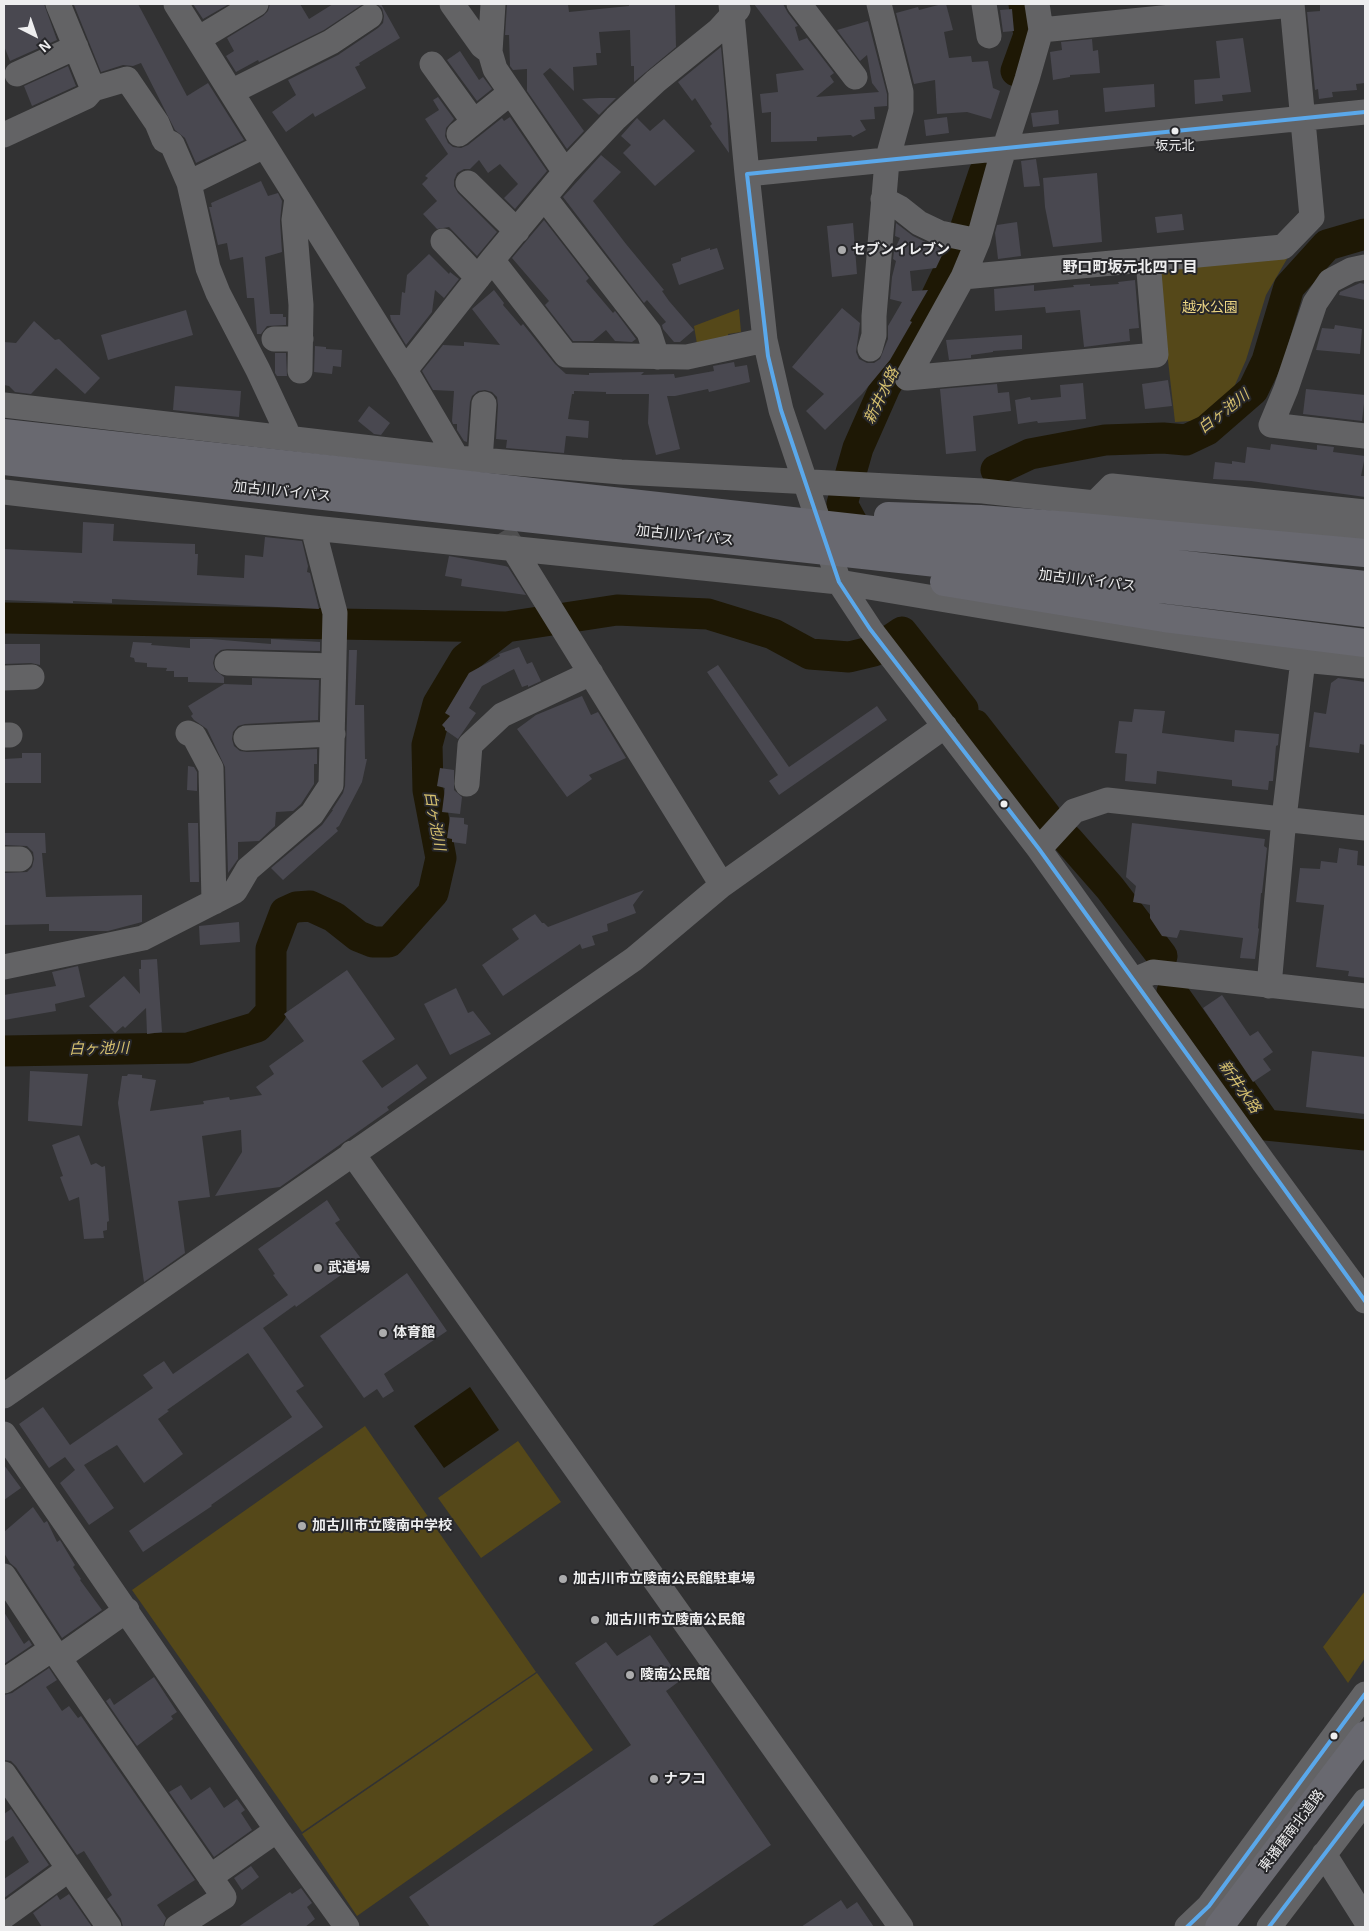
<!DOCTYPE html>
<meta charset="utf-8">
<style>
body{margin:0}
#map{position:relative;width:1369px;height:1931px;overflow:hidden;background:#323233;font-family:Arial,sans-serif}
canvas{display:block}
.frame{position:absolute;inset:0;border:5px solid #eeeeef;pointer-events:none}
.north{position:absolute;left:10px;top:10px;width:50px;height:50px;-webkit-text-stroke:4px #27272a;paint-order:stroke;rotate:139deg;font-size:14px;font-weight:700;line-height:20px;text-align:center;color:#eeeeef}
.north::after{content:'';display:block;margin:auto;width:18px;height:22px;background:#eeeeef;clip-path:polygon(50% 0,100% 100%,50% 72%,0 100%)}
</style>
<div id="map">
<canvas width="1369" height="1931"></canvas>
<div class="frame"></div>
<div class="north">N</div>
</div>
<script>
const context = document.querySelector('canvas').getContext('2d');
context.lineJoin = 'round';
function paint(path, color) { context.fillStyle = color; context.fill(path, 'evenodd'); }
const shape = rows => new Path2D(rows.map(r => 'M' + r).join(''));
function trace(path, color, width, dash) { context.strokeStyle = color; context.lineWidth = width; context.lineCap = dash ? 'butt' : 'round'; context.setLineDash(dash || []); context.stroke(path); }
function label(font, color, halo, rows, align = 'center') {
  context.font = font + ' Arial,"Noto Sans JP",sans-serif'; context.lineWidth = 4; context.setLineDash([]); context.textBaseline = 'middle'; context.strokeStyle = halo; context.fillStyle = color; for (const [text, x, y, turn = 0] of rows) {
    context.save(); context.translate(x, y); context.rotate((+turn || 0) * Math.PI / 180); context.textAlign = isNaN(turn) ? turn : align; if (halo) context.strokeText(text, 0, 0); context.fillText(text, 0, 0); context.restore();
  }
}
paint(shape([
 [1291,252,1266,295,1246,360,1231,394,1208,415,1192,421,1175,422,1158,273,1164,264],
 [739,309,741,332,728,334,729,341,697,344,694,326],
 [365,1426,536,1672,302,1832,132,1590],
 [518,1441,561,1502,481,1558,438,1498],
 [1365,1591,1365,1658,1348,1683,1323,1647],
 [537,1673,593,1750,357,1916,302,1834]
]), '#554819');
paint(shape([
 [470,1387,499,1430,444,1468,414,1426]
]), '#1e1805');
trace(shape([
 [1016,71,1029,35,1024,4],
 [996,470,1030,454,1105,440,1163,438,1186,440,1207,430,1253,390,1267,361,1289,287,1327,245,1365,234],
 [868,552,842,504,858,448,885,387,930,310,956,256,984,173],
 [4,618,506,627],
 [975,725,1046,816],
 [1068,840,1110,888,1162,956],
 [1172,992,1266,1125,1365,1135],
 [4,1051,188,1048,257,1027,271,1012,271,949,285,912,296,907,310,906,334,917,358,936,373,942,389,942,433,893,441,858,428,790,427,745,438,704,465,659,506,627,617,610,708,614,773,634,810,654,849,657,874,651,902,632,963,709]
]), '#1e1805', 31);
paint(shape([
 [4,4,44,4,57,40,10,61,4,46],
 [76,4,138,4,187,96,208,83,244,140,196,163,185,138,175,130,141,63,133,66,123,65,101,72,74,5],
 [193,4,229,4,203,19],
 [270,4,300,4,309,19,333,4,363,4,324,30,259,62,258,60,236,72,226,56,234,51,227,38,263,16,268,11],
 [377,4,381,4,400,38,359,63,360,65,355,67,366,88,315,117,313,113,286,132,272,112,296,95,288,80,338,55,378,28,383,23,384,16,382,8],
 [507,4,568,4,569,12,629,6,629,4,675,4,676,47,634,82,634,66,631,66,630,30,599,32,601,53,596,53,597,65,573,67,574,91,550,68,543,74,584,131,567,149,527,91,527,69,513,70,510,66,509,35,505,35],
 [754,4,783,4,788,13,798,26,795,27,799,41,807,38,834,73,830,76,834,82,816,97,879,92,872,83,867,55,860,61,837,30,868,21,887,94,887,106,874,107,875,119,860,120,866,130,853,137,851,135,817,137,817,141,771,142,771,112,762,113,760,94,778,92,776,74,804,70],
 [942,4,946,4,953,30,944,32,949,58,971,56,972,62,988,61,993,88,1000,91,991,119,967,112,937,114,935,80,914,84,896,13,918,7,919,10],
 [1320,4,1365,4,1365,83,1356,84,1357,90,1332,92,1333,97,1319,99,1318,89,1315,90,1307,12,1320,11],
 [1012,9,1014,31,1003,32,1000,10],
 [1243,38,1251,92,1222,95,1223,101,1195,104,1194,80,1220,78,1216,41],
 [1092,39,1093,51,1098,50,1100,73,1070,75,1070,77,1053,80,1050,52,1062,50,1061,42],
 [721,47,727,113,729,153,710,126,712,124,695,98,692,101,678,82],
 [460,51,479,80,483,77,492,89,477,101,447,60],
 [68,66,76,86,32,106,24,86],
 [1154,84,1155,107,1105,112,1103,88],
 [438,97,454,119,446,128,445,136,448,143,453,147,461,148,468,145,502,118,504,121,510,117,547,171,515,209,504,198,518,184,500,164,488,173,479,160,470,169,464,169,457,173,454,180,454,186,458,193,497,232,477,256,449,227,437,229,423,214,437,201,422,184,428,178,425,176,448,154,425,119,439,110,433,100],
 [616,98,599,115,582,99,599,98],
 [1058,110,1059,124,1033,127,1031,113],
 [947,117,949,133,926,136,924,120],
 [637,118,650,131,664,119,695,151,655,186,623,153,631,145,621,136],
 [601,155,621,172,593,201,626,244,664,290,662,291,669,301,694,330,680,342,674,342,663,329,662,325,666,322,647,300,644,303,563,197],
 [1036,159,1040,186,1024,187,1021,161],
 [1097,173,1102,242,1053,247,1045,207,1043,178],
 [261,181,268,196,278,193,282,201,280,221,282,252,265,257,270,314,283,314,283,317,286,317,286,325,267,326,261,334,257,334,254,298,247,298,243,257,230,260,227,243,218,245,209,207,212,207,211,203],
 [1182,214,1184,230,1157,233,1155,217],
 [544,220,589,278,586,281,613,313,615,311,636,339,632,342,615,341,606,330,593,341,573,341,545,305,549,301,512,258],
 [1017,222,1021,256,998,259,995,233,997,225],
 [853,223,857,274,832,277,827,226],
 [896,223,913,236,934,246,945,249,936,268,910,271,912,291,928,290,910,321,912,322,890,360,862,394,825,430,806,411,824,394,792,367,842,308,860,323,856,352,859,359,867,363,874,363,880,359,888,339,888,326,902,302,890,299,892,277,896,261,893,259,894,251,900,238,895,236],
 [710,248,710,250,717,248,724,269,679,285,672,264,681,261,681,258],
 [429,254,449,274,450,272,459,279,444,298,435,290,432,312,406,345,391,320,390,315,400,315,402,292,405,293,407,275],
 [1135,280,1139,328,1129,329,1130,341,1084,347,1080,310,1046,313,1045,307,995,311,994,289,1034,285,1034,291,1074,287,1073,285,1090,284,1090,286,1119,284,1118,282],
 [1360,283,1365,284,1365,300,1339,295,1340,292],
 [494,290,504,303,503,305,521,326,523,324,555,364,566,374,589,375,589,373,644,372,641,375,674,374,675,378,714,371,713,366,734,362,735,367,747,365,750,382,709,392,708,389,675,396,667,396,680,449,656,455,648,423,649,394,606,394,606,392,574,391,574,394,572,394,568,419,589,421,588,438,566,436,564,453,506,448,507,440,496,439,498,405,497,397,492,392,485,390,478,391,472,396,470,402,467,442,464,441,457,430,457,424,453,424,452,421,454,391,433,390,422,371,443,345,464,346,464,342,500,345,472,309],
 [186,310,193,335,108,360,101,335],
 [34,321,55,340,59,339,100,378,85,394,56,368,31,394,15,392,9,386,4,385,4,342,16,343],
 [1335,325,1362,329,1360,354,1316,350,1322,328,1334,329],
 [1022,335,1022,349,993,351,993,352,971,355,971,358,949,360,946,340],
 [315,346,326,347,326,349,342,350,341,367,333,366,332,374,314,372],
 [275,353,286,353,287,376,277,376,275,373],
 [1168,380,1172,406,1145,409,1142,384],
 [1083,383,1086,419,1038,423,1037,421,1018,424,1015,400,1030,397,1031,400,1061,397,1060,385],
 [997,384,998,393,1009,392,1011,411,973,416,976,451,946,454,940,389],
 [175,386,241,391,239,417,173,410],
 [1306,389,1365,395,1362,421,1303,414],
 [369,406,390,423,381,435,374,434,358,421],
 [1271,444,1317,450,1317,445,1334,447,1333,452,1365,456,1361,476,1365,476,1365,497,1251,481,1213,479,1215,462,1232,464,1232,461,1245,463,1247,447,1270,450],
 [83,522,114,524,113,541,195,544,195,554,198,554,197,575,244,578,245,555,263,557,265,537,302,541,308,566,307,572,310,573,319,609,112,599,112,603,73,601,73,603,4,600,4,549,82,553],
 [449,556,505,566,508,567,526,595,461,586,462,579,445,576],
 [190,639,211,639,271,644,271,639,320,642,320,651,227,649,221,650,215,655,213,663,215,670,224,677,224,683,188,682,188,677,174,677,174,671,166,671,167,668,147,667,147,663,135,662,134,658,130,657,133,642,152,643,151,645,190,648],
 [4,644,40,644,40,665,31,663,4,664],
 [519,647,527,664,532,662,541,681,528,687,528,685,522,687,514,669,508,672,482,686,469,708,476,713,458,739,445,730,445,728,442,725,450,716,445,713,469,673,500,656,499,654],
 [349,650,357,650,355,705,364,705,365,759,367,759,362,782,339,826,336,828,338,831,283,880,271,868,322,825,333,810,332,810,343,793,345,786],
 [718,665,789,767,877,706,887,720,779,795,769,781,778,775,707,672],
 [252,678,319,680,318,720,245,724,238,726,233,732,232,739,234,746,240,751,247,752,317,749,317,764,314,764,314,784,301,804,293,811,276,812,275,826,259,841,238,842,238,859,228,873,225,767,207,729,194,720,191,716,193,714,188,706,224,684,252,685],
 [1338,678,1365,682,1365,745,1360,744,1359,753,1309,747,1314,712,1326,714,1331,683],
 [582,696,591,715,598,712,626,758,589,775,592,779,567,797,517,729,536,715],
 [1134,709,1165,711,1162,733,1234,742,1235,730,1279,734,1278,745,1276,746,1273,781,1269,781,1268,790,1232,786,1232,780,1157,771,1156,784,1125,781,1127,754,1115,753,1119,721,1132,722],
 [22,753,41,753,41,783,4,783,4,759,22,758],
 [188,766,194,767,197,772,197,791,187,790],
 [440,768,454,770,454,790,462,797,460,814,442,812,445,788,437,786],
 [450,817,464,818,464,824,468,825,466,844,452,842,452,839,447,838],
 [188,823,198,823,199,882,190,882],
 [1132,823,1265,839,1264,846,1267,848,1262,893,1261,893,1258,928,1259,929,1255,959,1240,958,1243,938,1180,930,1177,938,1162,936,1150,918,1150,905,1133,902,1136,886,1126,877],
 [4,833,45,833,46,853,42,853,46,897,142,895,142,922,108,931,49,931,49,924,4,925,4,873,27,872,32,867,34,859,33,852,27,846,4,845],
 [1339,848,1358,851,1357,865,1365,866,1365,978,1348,976,1349,971,1316,967,1324,905,1296,902,1300,868,1320,869,1321,861,1337,863],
 [644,890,633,905,636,913,607,924,608,931,592,936,595,945,582,949,580,944,503,996,482,965,519,939,512,929,535,914,542,923,544,923,548,927],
 [239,922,240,942,200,945,199,926],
 [157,959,162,1032,147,1034,146,1008,125,1028,123,1026,115,1033,89,1006,124,976,140,994,139,969,141,969,141,960],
 [78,966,85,997,55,1004,56,1011,4,1020,4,995,56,986,52,972],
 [347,970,395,1039,362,1061,382,1088,417,1064,427,1078,387,1107,389,1110,280,1187,215,1196,242,1152,241,1130,202,1136,210,1197,178,1201,185,1253,144,1282,118,1103,122,1076,127,1076,128,1074,142,1075,142,1078,156,1080,150,1111,204,1104,203,1101,229,1097,230,1100,262,1095,256,1087,274,1074,269,1066,304,1041,284,1014],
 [456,988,468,1013,473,1011,491,1034,450,1055,424,1004],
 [1222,995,1250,1036,1258,1031,1273,1052,1263,1059,1271,1070,1253,1082,1203,1008],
 [1312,1051,1365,1057,1365,1114,1306,1107],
 [30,1071,88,1074,82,1126,28,1121],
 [79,1135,91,1165,96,1163,102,1167,105,1166,109,1221,107,1222,107,1230,103,1231,104,1238,84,1239,79,1197,69,1201,60,1177,63,1176,52,1145],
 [327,1200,340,1220,335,1223,362,1260,296,1307,295,1305,263,1328,304,1386,296,1391,323,1427,211,1505,212,1506,143,1552,129,1531,292,1417,248,1353,167,1410,169,1411,158,1419,183,1454,144,1483,117,1445,84,1465,114,1508,89,1525,60,1483,75,1470,65,1457,49,1468,19,1424,43,1407,70,1445,153,1388,143,1375,164,1361,173,1374,288,1295,273,1275,275,1274,258,1249],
 [407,1273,447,1331,384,1374,394,1391,383,1398,377,1389,364,1398,320,1336],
 [4,1465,21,1488,4,1500],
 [33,1507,44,1523,47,1521,57,1542,60,1540,75,1565,73,1567,81,1579,80,1580,102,1610,62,1638,16,1568,10,1563,4,1553,4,1532],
 [4,1612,24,1644,29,1640,32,1645,4,1664],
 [650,1635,681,1680,666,1691,771,1845,651,1927,430,1927,409,1897,631,1745,575,1663,606,1642,617,1656],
 [49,1668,57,1680,46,1687,62,1711,69,1706,78,1718,81,1716,195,1880,157,1905,166,1918,163,1927,123,1927,121,1919,107,1899,112,1895,84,1851,77,1855,16,1766,11,1761,4,1760,4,1695,12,1693],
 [154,1677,177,1712,171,1716,173,1719,137,1746,106,1701,110,1698,114,1705],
 [181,1785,191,1800,210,1787,224,1808,237,1799,245,1810,241,1813,252,1830,214,1857,169,1792],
 [11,1809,49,1865,4,1898,4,1879,29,1862,13,1836,4,1842,4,1814],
 [251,1866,259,1877,242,1890,234,1878],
 [301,1888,312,1903,307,1907,315,1919,305,1927,238,1927,290,1892,292,1894],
 [69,1894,92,1927,42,1927,33,1913,57,1895,60,1900],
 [841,1900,847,1909,857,1902,874,1927,801,1927]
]), '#494850');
trace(shape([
 [483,500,513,548]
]), '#4e4e4f', 25, [25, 12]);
trace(shape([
 [58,4,93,89],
 [176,4,405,370,457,458],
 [452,4,482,46,490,52],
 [493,4,490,52,495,69,565,172],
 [731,4,747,174,765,340,781,410,839,582,870,629,1039,849,1264,1163,1365,1301],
 [799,4,855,77],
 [984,4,989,36],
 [1041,30,1292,5],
 [198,39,256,4],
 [432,64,474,122],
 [17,74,76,47],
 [231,92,331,42,370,16],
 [459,134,510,93],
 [4,135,86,97,93,89,127,79,157,123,164,140,172,144,189,183,208,268,218,293,258,370,286,430],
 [747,174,1365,112],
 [189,183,264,146],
 [468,183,517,231],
 [544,197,649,332,657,357],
 [297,198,294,220,301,305,300,371],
 [883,199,900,208,919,223,940,233,978,241],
 [443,241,478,278],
 [492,260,566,355,687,357,765,340],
 [1365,267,1351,270,1330,281,1315,303,1286,389,1271,425,1365,436],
 [963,277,1283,247,1312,217,1292,4],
 [274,339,301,339],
 [870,349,874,335,874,316,887,161,901,110,901,92,879,4],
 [405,370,492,260,565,172,616,118,656,81,719,30,738,9],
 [907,378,963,277,978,241,1000,162,1027,79,1041,30,1037,4],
 [907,378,1156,355,1148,260],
 [4,405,457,458,621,472,983,491,1365,532],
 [480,460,484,404],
 [4,492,313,528,839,582,1303,660,1365,666],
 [1094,504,1112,486,1365,512],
 [513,548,722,885],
 [227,663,333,666],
 [4,678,32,677],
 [188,733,194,736,211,768,214,902],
 [4,735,10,735],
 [246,738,333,734],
 [467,784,470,745,502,715,591,673],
 [1039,849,1074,811,1107,800,1365,828],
 [4,859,20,859],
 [4,967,143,938,235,891,248,869,312,814,331,785,335,613,313,528],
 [1134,980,1153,972,1365,996],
 [1269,986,1284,818,1303,660],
 [352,1153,901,1927],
 [4,1396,634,959,722,885,945,726],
 [4,1434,277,1830,347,1927],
 [4,1576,52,1649],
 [59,1658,224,1897,177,1927],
 [4,1681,52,1649,59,1658,127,1610],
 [4,1774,109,1927],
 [1324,1854,1365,1919],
 [210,1877,277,1830],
 [4,1916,69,1869],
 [1187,1927,1209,1906,1365,1694],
 [1269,1927,1365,1801]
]), '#636365', 25);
trace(shape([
 [4,433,1365,585],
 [4,461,973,567,1365,613],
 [888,516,980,519,1071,526,1365,553],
 [944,582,1164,618,1365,643],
 [1219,1927,1365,1735]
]), '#696970', 28);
trace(shape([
 [1365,112,747,174,768,356,781,410,839,582,870,629,1039,849,1365,1301],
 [1187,1927,1209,1906,1365,1694],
 [1269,1927,1365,1801]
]), '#5aa8eb', 4);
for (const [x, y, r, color] of [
 [1175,131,4.5,"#eeeeef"],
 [842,250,5,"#acacad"],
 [1004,804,4.5,"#eeeeef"],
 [318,1268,5,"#acacad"],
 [383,1333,5,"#acacad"],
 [302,1526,5,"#acacad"],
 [563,1579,5,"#acacad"],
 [595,1620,5,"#acacad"],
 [630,1675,5,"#acacad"],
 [1334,1736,4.5,"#eeeeef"],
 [654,1779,5,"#acacad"]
]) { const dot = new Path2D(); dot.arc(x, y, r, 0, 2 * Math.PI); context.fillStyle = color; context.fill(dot); trace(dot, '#27272a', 2); }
label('13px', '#eeeeef', '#27272a', [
 ["坂元北",1175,146]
]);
label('bold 14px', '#eeeeef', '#27272a', [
 ["セブンイレブン",852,250],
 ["武道場",328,1268],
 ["体育館",393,1333],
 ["加古川市立陵南中学校",312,1526],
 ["加古川市立陵南公民館駐車場",573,1579],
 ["加古川市立陵南公民館",605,1620],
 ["陵南公民館",640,1675],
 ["ナフコ",664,1779]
], 'left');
label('14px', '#ecd583', '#27272a', [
 ["越水公園",1210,308]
]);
label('14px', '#eeeeef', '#27272a', [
 ["加古川バイパス",282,492,6],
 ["加古川バイパス",685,536,6],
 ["加古川バイパス",1087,581,7],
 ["東播磨南北道路",1292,1831,-53]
]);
label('bold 15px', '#eeeeef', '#27272a', [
 ["野口町坂元北四丁目",1130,268]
]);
label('italic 15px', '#d6c06e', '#27272a', [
 ["新井水路",882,396,-64],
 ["白ヶ池川",1224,412,-38],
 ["白ヶ池川",434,821,80],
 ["白ヶ池川",99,1049,-1],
 ["新井水路",1239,1087,55]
]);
</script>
